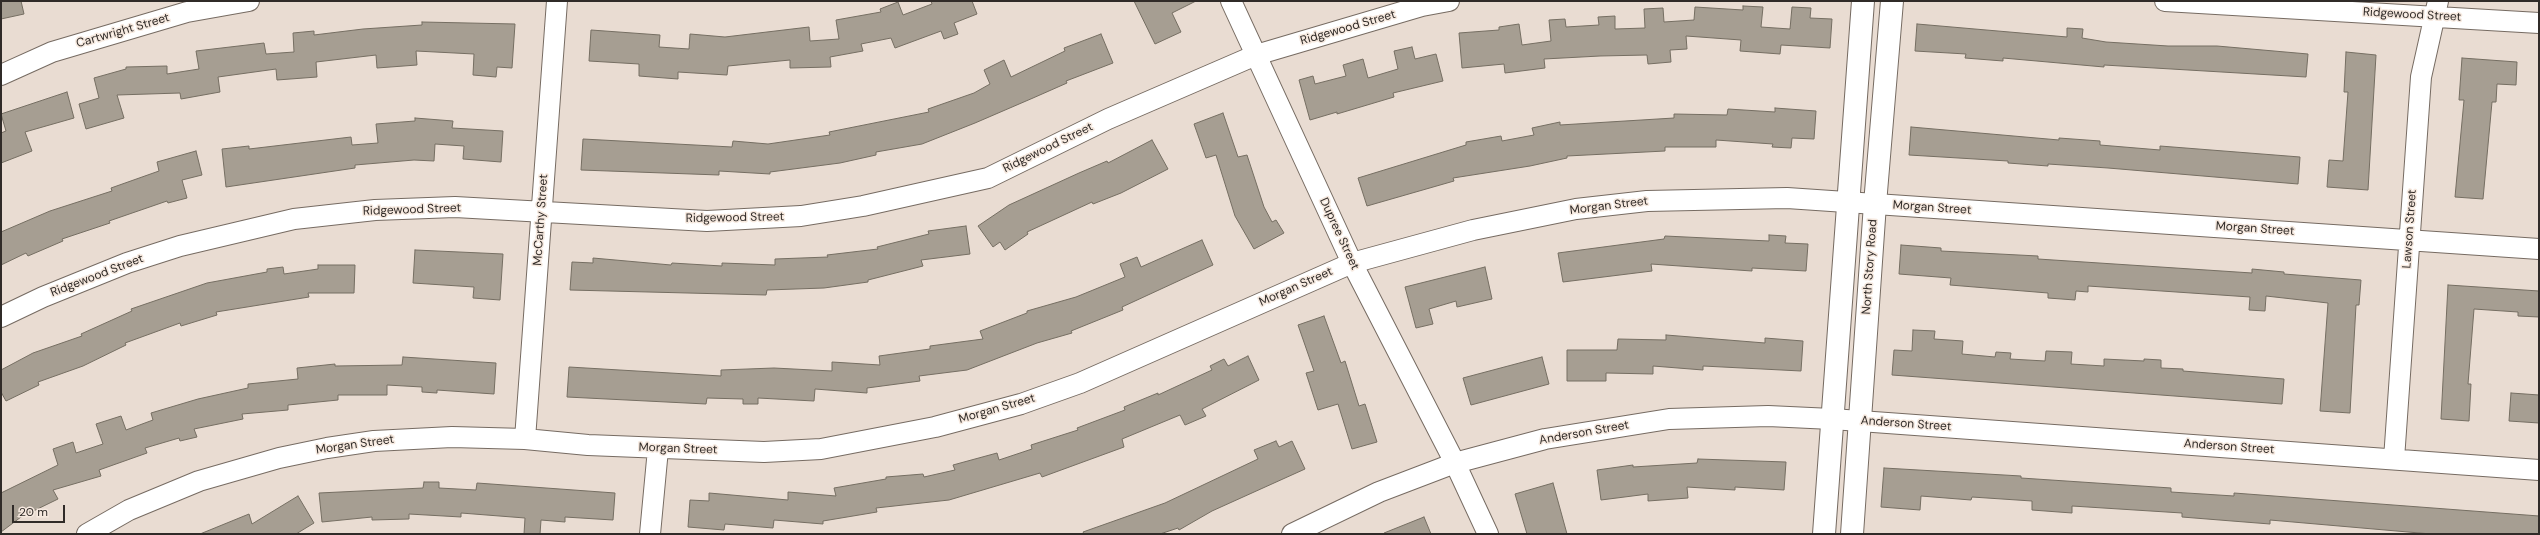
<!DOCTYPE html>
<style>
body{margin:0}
#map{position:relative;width:2540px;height:535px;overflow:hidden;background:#e9dcd2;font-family:"DM Sans",sans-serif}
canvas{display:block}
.frame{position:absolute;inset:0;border:2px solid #302b28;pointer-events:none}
.scale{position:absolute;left:12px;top:505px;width:53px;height:18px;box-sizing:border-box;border:2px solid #302b28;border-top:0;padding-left:5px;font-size:12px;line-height:14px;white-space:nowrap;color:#302b28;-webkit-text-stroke:3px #f6e9df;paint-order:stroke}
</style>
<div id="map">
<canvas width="2540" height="535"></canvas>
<div class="frame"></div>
<div class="scale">20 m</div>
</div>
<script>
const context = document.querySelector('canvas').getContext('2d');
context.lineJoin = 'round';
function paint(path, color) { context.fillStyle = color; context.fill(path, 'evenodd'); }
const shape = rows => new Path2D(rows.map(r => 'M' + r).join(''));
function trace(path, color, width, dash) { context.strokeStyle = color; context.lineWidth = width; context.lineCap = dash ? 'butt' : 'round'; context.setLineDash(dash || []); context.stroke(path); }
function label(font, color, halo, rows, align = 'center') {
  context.font = font + ' "DM Sans",sans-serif'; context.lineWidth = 3; context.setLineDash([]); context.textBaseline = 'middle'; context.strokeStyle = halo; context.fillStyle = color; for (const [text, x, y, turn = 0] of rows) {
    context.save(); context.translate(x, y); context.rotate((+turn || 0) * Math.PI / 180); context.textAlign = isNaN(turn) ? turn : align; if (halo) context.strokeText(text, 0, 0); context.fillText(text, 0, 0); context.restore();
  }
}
const building = shape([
 [1,1,21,1,24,14,1,19,1,1],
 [931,1,972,1,977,14,954,23,958,34,944,39,941,31,895,48,891,38,861,44,863,51,830,57,831,67,790,68,790,60,728,66,727,75,678,72,678,79,639,76,639,64,589,61,591,30,660,35,659,47,689,49,690,34,725,37,809,27,810,41,839,39,836,20,881,12,880,9,898,2,903,15,932,4,931,1],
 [1134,1,1196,1,1172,13,1181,32,1155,44,1134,1],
 [1743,6,1763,7,1761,27,1790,29,1792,7,1811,8,1810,18,1832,19,1830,48,1781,45,1780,54,1740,51,1741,40,1686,36,1687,49,1670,50,1671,62,1648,64,1647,55,1600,56,1544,59,1545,68,1505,73,1504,64,1462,68,1459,33,1499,30,1499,27,1519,24,1522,45,1551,41,1549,20,1565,19,1566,27,1599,25,1598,17,1615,16,1615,29,1645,28,1644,9,1663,8,1664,22,1694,20,1695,7,1743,10,1743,6],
 [422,22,515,24,512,68,497,67,496,77,473,75,474,54,416,51,417,65,377,68,376,55,316,62,317,77,277,80,276,69,218,77,220,92,181,99,180,93,117,95,124,118,86,129,79,104,99,98,94,78,126,69,126,67,167,66,167,74,199,69,196,51,264,43,266,54,294,52,293,33,314,31,314,35,363,29,422,25,422,22],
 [1917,24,2067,37,2067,28,2083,29,2082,38,2106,42,2168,46,2217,46,2308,54,2306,77,2104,65,2104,67,2003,58,2003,61,1965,58,1966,54,1915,51,1917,24],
 [1101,34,1113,63,1066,81,1067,83,1033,98,975,123,922,144,876,152,876,155,840,163,770,172,770,174,719,171,719,175,581,170,583,139,732,147,733,141,768,144,830,135,829,132,929,112,928,109,974,93,990,84,984,70,1004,60,1011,77,1065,51,1064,48,1101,34],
 [1412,47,1415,59,1436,54,1443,81,1393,93,1394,97,1337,114,1337,112,1310,120,1299,80,1313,76,1315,84,1346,76,1343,65,1363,59,1368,78,1398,69,1394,51,1412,47],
 [2346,52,2376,55,2368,190,2327,187,2329,160,2343,161,2348,92,2344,92,2346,52],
 [2462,58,2517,62,2516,85,2497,84,2496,102,2492,102,2483,199,2455,197,2464,100,2459,100,2462,58],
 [67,92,74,118,25,132,32,151,1,163,1,133,6,131,1,114,67,92],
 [1775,108,1816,111,1814,139,1792,138,1791,148,1772,147,1773,144,1716,140,1716,147,1665,147,1665,151,1567,156,1567,158,1530,166,1453,178,1454,181,1367,206,1358,178,1466,145,1466,142,1501,136,1502,141,1534,135,1532,128,1560,122,1560,125,1674,118,1674,114,1727,115,1728,109,1775,112,1775,108],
 [1223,113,1238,157,1247,155,1264,207,1272,222,1276,220,1284,233,1254,249,1235,216,1216,155,1206,158,1194,124,1223,113],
 [415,118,453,121,452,128,503,131,501,162,463,159,464,146,435,144,434,161,414,160,355,165,355,168,226,187,222,149,249,146,249,149,351,137,352,145,378,143,376,124,415,121,415,118],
 [1911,127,2059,140,2059,138,2100,141,2100,145,2160,150,2160,146,2300,157,2298,184,2108,168,2048,164,2048,166,2008,163,2008,161,1909,155,1911,127],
 [1152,140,1168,169,1121,193,1093,204,1092,202,1027,232,1028,234,1005,250,1000,242,993,247,978,226,1009,205,1079,173,1107,161,1108,163,1152,140],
 [196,151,202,175,182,180,187,198,168,203,167,201,109,221,110,223,62,239,63,241,28,256,26,253,1,265,1,232,50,211,112,191,111,188,159,171,157,162,196,151],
 [966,226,970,254,921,260,923,266,868,280,868,282,824,288,767,290,766,295,570,290,572,262,593,263,593,258,671,265,672,263,722,266,722,263,775,265,775,259,828,257,827,255,878,249,877,247,929,234,928,231,966,226],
 [1769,235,1786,236,1785,243,1808,244,1806,271,1752,268,1752,271,1651,264,1652,271,1563,282,1558,253,1664,239,1665,236,1769,241,1769,235],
 [1202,240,1213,265,1122,307,1123,310,1071,331,1072,333,1037,343,967,370,919,376,920,381,867,388,867,393,815,389,814,401,758,398,758,404,743,404,743,399,707,398,706,404,567,397,569,367,721,376,721,370,774,368,832,371,832,362,880,365,879,356,930,349,930,346,983,339,980,331,1027,313,1027,311,1076,297,1125,277,1120,264,1137,257,1141,267,1202,240],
 [1901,245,1941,248,1941,251,2038,256,2038,259,2252,273,2252,269,2284,272,2284,274,2361,280,2359,305,2356,305,2350,413,2320,411,2328,303,2266,296,2265,311,2249,310,2250,297,2088,286,2088,292,2076,291,2075,300,2048,298,2048,293,1950,285,1951,278,1899,274,1901,245],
 [415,250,503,254,500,300,473,298,474,287,413,283,415,250],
 [318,265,355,265,354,293,308,293,309,297,216,312,217,315,181,326,180,323,125,343,126,345,83,366,38,382,39,385,6,401,1,392,1,370,33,353,82,336,81,334,132,311,131,309,207,283,267,272,267,269,283,267,284,274,318,269,318,265],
 [1485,267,1492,299,1457,307,1456,301,1429,309,1433,324,1416,328,1405,287,1485,267],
 [2448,285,2539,291,2539,317,2518,316,2518,312,2474,309,2468,384,2471,384,2469,421,2441,419,2448,285],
 [1324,316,1341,363,1345,361,1359,406,1365,404,1377,442,1352,449,1338,404,1318,410,1306,373,1314,371,1298,325,1324,316],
 [1913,330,1935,331,1934,339,1963,341,1962,354,1995,357,1996,352,2011,353,2010,359,2045,361,2046,351,2072,352,2071,364,2104,366,2104,359,2144,361,2144,359,2161,360,2161,368,2183,369,2183,371,2284,379,2282,404,1892,375,1894,350,1912,351,1913,330],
 [1666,335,1765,343,1765,338,1803,341,1801,371,1703,366,1703,370,1653,366,1653,374,1606,373,1606,381,1567,381,1567,350,1617,350,1618,339,1666,340,1666,335],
 [1248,356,1259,380,1202,409,1206,416,1185,425,1180,415,1122,439,1124,447,1042,477,1040,473,949,500,876,508,877,512,823,521,823,524,774,520,773,528,725,524,724,530,688,527,690,500,709,501,709,493,788,500,788,492,836,496,834,488,886,479,886,477,923,474,924,477,955,470,953,465,997,453,999,460,1032,449,1031,445,1078,430,1077,428,1125,410,1124,407,1158,393,1158,395,1212,370,1210,366,1224,359,1228,366,1248,356],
 [403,357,496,363,494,394,437,390,437,393,422,392,422,387,387,385,387,395,338,395,338,400,288,405,288,410,242,414,243,419,194,429,197,437,180,441,179,438,145,448,147,453,99,470,101,476,53,490,58,499,21,517,1,532,1,493,58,465,53,449,73,442,76,453,103,444,96,424,121,416,126,430,153,420,151,413,198,399,248,388,248,384,298,379,297,368,335,364,335,366,402,365,403,357],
 [1542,357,1549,384,1471,405,1463,378,1542,357],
 [2511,393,2539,395,2539,423,2509,421,2511,393],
 [1276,441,1279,447,1292,441,1305,469,1212,511,1179,530,1178,528,1160,534,1084,534,1083,532,1165,503,1258,459,1254,450,1276,441],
 [1698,459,1786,462,1784,490,1735,487,1735,490,1687,487,1688,498,1648,501,1648,494,1601,500,1597,470,1633,465,1633,467,1697,463,1698,459],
 [1884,468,2021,476,2021,478,2171,488,2171,492,2234,496,2234,493,2539,516,2539,534,2431,534,2270,520,2270,524,2232,521,2182,517,2182,513,2072,506,2072,513,2032,510,2032,501,1972,497,1971,500,1921,496,1920,510,1881,507,1884,468],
 [424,482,439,482,439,488,476,490,477,483,615,493,613,520,565,517,565,522,541,520,540,534,524,534,525,518,461,513,461,517,409,514,409,519,372,520,372,517,322,522,319,493,423,488,424,482],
 [1553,483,1567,534,1527,534,1515,494,1553,483],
 [298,496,314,523,296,534,200,534,249,514,252,524,298,496],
 [1424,517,1431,534,1385,534,1384,533,1424,517]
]);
paint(building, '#a69e92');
trace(building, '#756e62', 1);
const minor = shape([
 [1231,1,1352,263,1455,463,1488,534],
 [2165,1,2539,23],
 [1,75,52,52,187,12,249,1],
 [1,317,43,297,127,263,180,246,294,219,375,210,455,207,707,221,801,216,863,206,988,178,1108,119,1256,55,1422,6,1449,1],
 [525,439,557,1],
 [2394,459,2421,77,2438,1],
 [87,534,129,510,199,481,279,458,327,448,374,441,452,437,525,439,588,445,764,452,821,449,935,427,1021,404,1080,383,1352,263,1473,230,1576,209,1647,201,1787,198,2539,249],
 [650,534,658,449],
 [1292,534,1379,492,1455,463,1545,439,1669,419,1768,416,1832,419,2539,470]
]);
const major = shape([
 [1824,534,1863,1],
 [1852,534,1875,204,1892,1]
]);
trace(minor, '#766b62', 22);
trace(major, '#766b62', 24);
trace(minor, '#fff', 20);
trace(major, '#fff', 22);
label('12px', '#302b28', '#f6e9df', [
 ["Ridgewood Street",2412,15,3],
 ["Ridgewood Street",1348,28,-16],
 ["Cartwright Street",123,31,-16],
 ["Ridgewood Street",1048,148,-26],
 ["Morgan Street",1609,206,-7],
 ["Morgan Street",1932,208,4],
 ["Ridgewood Street",412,210,-2],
 ["Ridgewood Street",735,218,-1],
 ["McCarthy Street",541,220,-86],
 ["Morgan Street",2255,229,4],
 ["Lawson Street",2410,229,-86],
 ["Dupree Street",1339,234,65],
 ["North Story Road",1870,267,-86],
 ["Ridgewood Street",97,276,-21],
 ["Morgan Street",1296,287,-24],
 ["Morgan Street",997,409,-16],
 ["Anderson Street",1906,424,4],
 ["Anderson Street",1584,433,-10],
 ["Morgan Street",355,445,-8],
 ["Anderson Street",2229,447,4],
 ["Morgan Street",678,449,2]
]);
</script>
